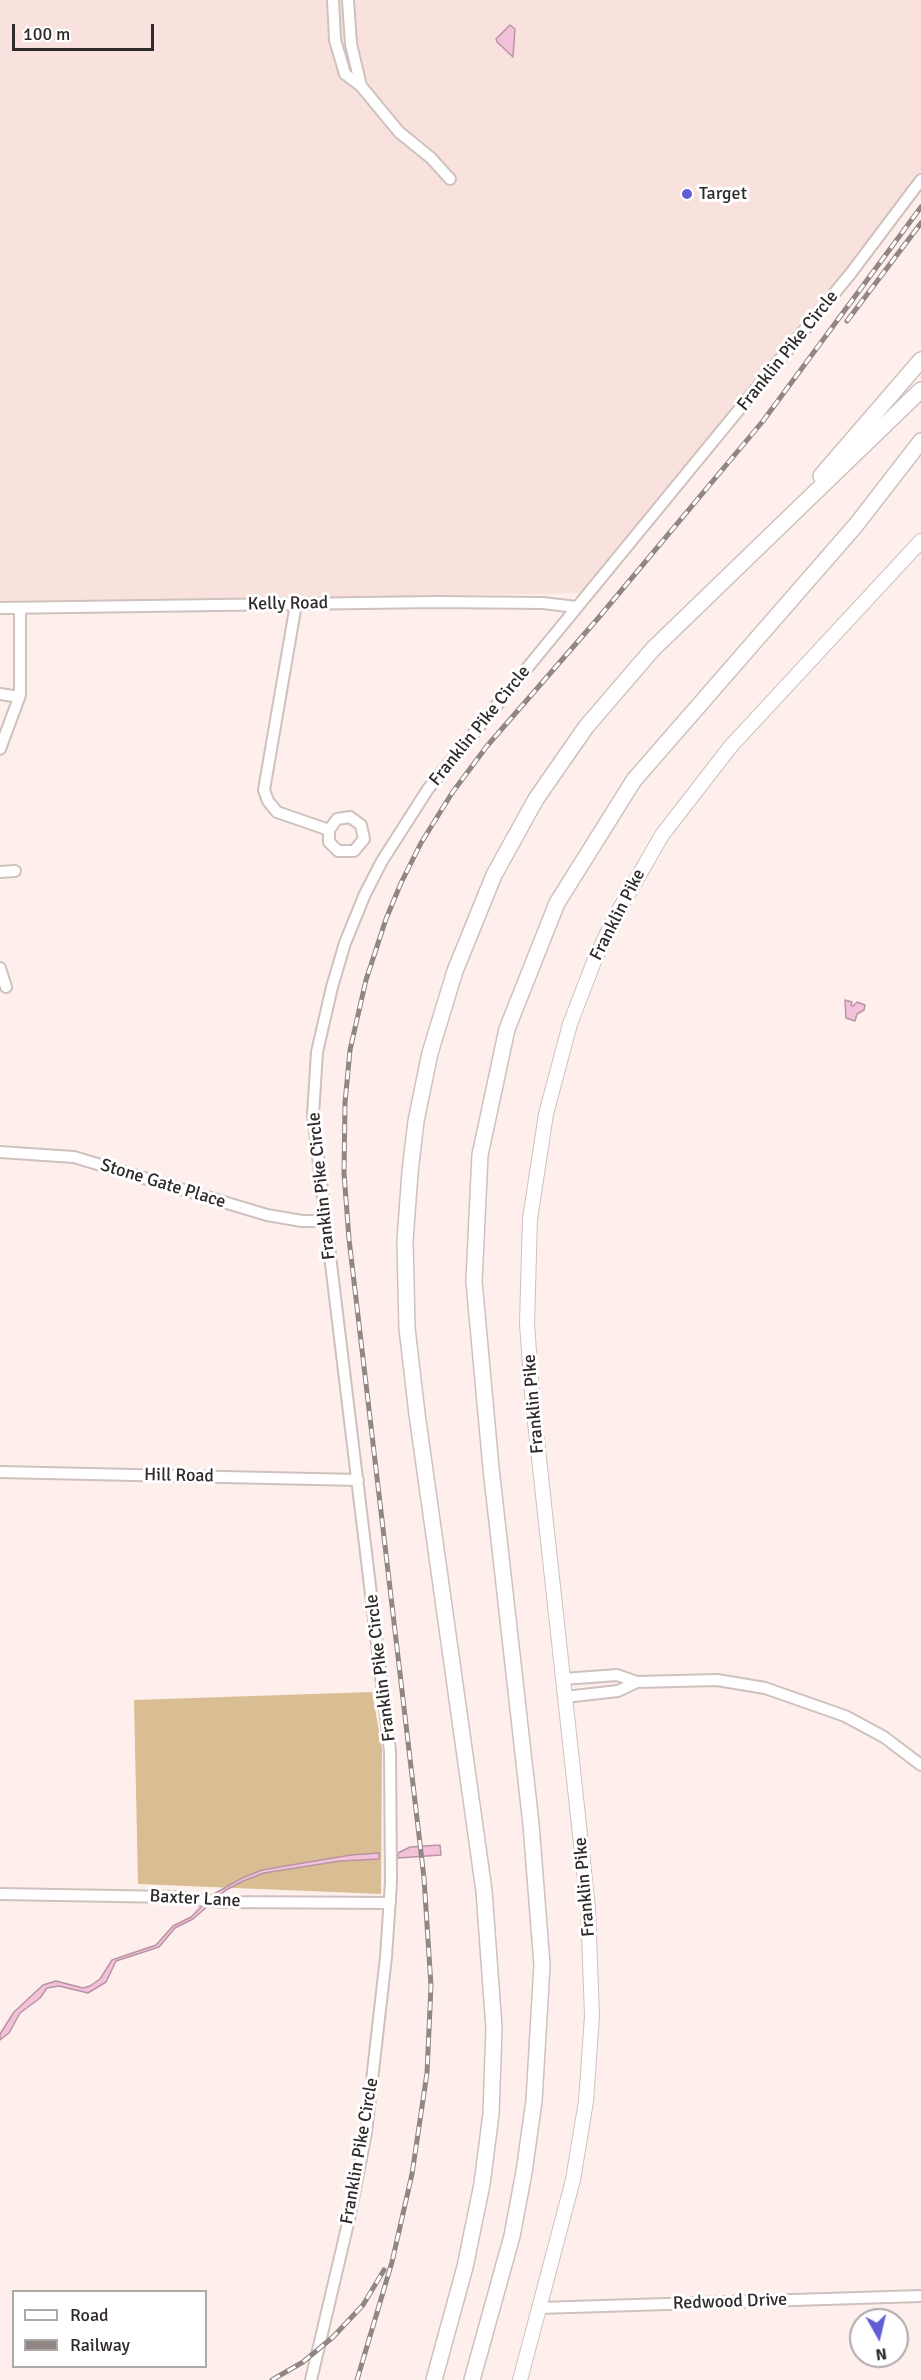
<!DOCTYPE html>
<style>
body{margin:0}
#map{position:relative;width:921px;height:2380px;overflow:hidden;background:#feefec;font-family:Signika,sans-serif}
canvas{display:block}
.legend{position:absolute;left:12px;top:2290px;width:195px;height:78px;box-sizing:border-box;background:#fff;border:2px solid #acaaa9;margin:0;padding:8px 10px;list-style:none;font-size:18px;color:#2f2a29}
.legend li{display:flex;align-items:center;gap:12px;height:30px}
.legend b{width:30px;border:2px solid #acaaa9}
.north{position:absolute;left:849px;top:2308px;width:60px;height:60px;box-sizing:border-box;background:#fff;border:2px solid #acaaa9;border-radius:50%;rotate:172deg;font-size:16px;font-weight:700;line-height:24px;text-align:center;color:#2f2a29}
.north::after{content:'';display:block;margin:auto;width:21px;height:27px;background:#605fd7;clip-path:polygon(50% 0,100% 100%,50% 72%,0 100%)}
.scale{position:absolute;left:12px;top:24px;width:142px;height:27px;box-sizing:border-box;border:3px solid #2f2a29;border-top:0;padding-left:8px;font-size:18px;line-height:21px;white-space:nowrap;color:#2f2a29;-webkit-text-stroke:4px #fff;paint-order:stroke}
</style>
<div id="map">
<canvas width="921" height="2380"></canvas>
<ul class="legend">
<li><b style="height:8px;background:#fff"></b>Road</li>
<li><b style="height:8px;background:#908684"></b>Railway</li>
</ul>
<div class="north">N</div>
<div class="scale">100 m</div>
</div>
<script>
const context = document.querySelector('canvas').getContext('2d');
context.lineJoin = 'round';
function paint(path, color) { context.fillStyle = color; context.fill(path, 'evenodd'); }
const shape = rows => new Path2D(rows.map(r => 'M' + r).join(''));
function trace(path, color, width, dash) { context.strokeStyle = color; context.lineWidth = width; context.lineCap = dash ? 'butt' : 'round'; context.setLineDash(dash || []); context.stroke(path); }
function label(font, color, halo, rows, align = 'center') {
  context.font = font + ' Signika,sans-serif'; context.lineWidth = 6; context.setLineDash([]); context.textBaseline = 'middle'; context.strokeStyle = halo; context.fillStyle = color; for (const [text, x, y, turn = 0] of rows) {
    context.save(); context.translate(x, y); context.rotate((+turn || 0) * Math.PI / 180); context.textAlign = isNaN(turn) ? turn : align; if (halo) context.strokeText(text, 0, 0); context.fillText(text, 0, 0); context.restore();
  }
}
paint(shape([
 [0,0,921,0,921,182,598,593,0,603]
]), '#f9e2dd');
paint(shape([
 [372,1692,382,1748,381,1894,138,1884,134,1700]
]), '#dabe93');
const water = shape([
 [510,25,515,29,513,57,497,42,496,39,510,25],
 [845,1000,852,1002,851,1005,853,1006,857,1002,865,1005,864,1010,857,1014,855,1021,846,1018,845,1000],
 [440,1845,441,1855,398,1858,398,1853,410,1847,440,1845],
 [379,1853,379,1859,340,1861,264,1873,243,1881,226,1890,193,1919,175,1928,159,1947,116,1961,106,1982,88,1993,59,1986,47,1988,40,1998,20,2013,9,2033,0,2040,0,2034,14,2012,43,1985,56,1981,83,1988,90,1986,100,1979,112,1960,156,1945,173,1926,191,1917,214,1894,242,1878,262,1870,291,1865,351,1855,379,1853]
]);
paint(water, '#f3c1d9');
trace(water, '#b894a4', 1.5);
const minor = shape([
 [333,0,335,40,345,74,361,86,399,132,431,158,450,179],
 [348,0,351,44,361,86],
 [296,604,264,790,268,801,277,812,329,830,329,842,338,851,354,851,364,839,361,825,350,817,337,819,329,830],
 [0,608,436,602,543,603,576,607],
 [0,694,19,697],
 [0,749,20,695,20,608],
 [0,872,15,871],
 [0,968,6,987],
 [0,1152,74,1157,267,1215,302,1221,325,1221],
 [0,1472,358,1480],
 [563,1679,617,1675,637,1682,618,1691,565,1697],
 [637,1682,717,1680,765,1688,845,1716,884,1737,921,1765],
 [0,1894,173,1897,223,1902,390,1903],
 [539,2308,921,2296],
 [311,2380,349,2219,366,2133,386,1957,391,1882,390,1751,313,1115,317,1052,332,987,345,943,365,894,382,861,428,789,851,273,921,180]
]);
const major = shape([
 [520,2380,573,2180,586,2101,592,2016,588,1908,532,1394,527,1323,530,1219,546,1114,570,1024,595,959,615,917,662,835,731,746,921,541]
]);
const highway = shape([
 [821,476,921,360],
 [434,2380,465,2267,482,2184,491,2114,494,2028,484,1891,417,1414,407,1328,405,1241,410,1172,416,1121,430,1053,455,971,494,875,536,799,586,727,653,649,921,390],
 [472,2380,512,2236,524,2172,534,2101,542,1965,531,1824,491,1468,474,1281,480,1155,507,1029,557,903,634,780,856,525,921,441]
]);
trace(minor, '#cfc1bd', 14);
trace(major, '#cfc1bd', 16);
trace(highway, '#cfc1bd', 18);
trace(minor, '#fff', 10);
trace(major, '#fff', 14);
trace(highway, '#fff', 15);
const rail = shape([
 [847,321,921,223],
 [272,2380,303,2362,333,2337,363,2305,384,2270],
 [357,2380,392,2262,412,2174,427,2073,431,1986,424,1878,349,1239,344,1173,345,1103,350,1050,366,980,386,919,401,883,421,843,452,793,487,746,600,616,763,421,921,207]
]);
trace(rail, '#908684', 5);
trace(rail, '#fff', 3, [9]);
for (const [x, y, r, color] of [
 [687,194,6,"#605fd7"]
]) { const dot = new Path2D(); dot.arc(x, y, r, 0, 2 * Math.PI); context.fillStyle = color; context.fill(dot); trace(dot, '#fff', 2); }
label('18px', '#2f2a29', '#fff', [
 ["Target",699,194]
], 'left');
label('18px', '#2f2a29', '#fff', [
 ["Franklin Pike Circle",788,351,-51],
 ["Kelly Road",288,604,-1],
 ["Franklin Pike Circle",480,726,-51],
 ["Franklin Pike",618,915,-63],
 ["Stone Gate Place",163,1184,17],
 ["Franklin Pike Circle",322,1186,-96],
 ["Franklin Pike",534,1404,-95],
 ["Hill Road",179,1476,1],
 ["Franklin Pike Circle",381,1668,-97],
 ["Franklin Pike",585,1887,-95],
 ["Baxter Lane",195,1899,3],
 ["Franklin Pike Circle",360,2151,-80],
 ["Redwood Drive",730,2302,-2]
]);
</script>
